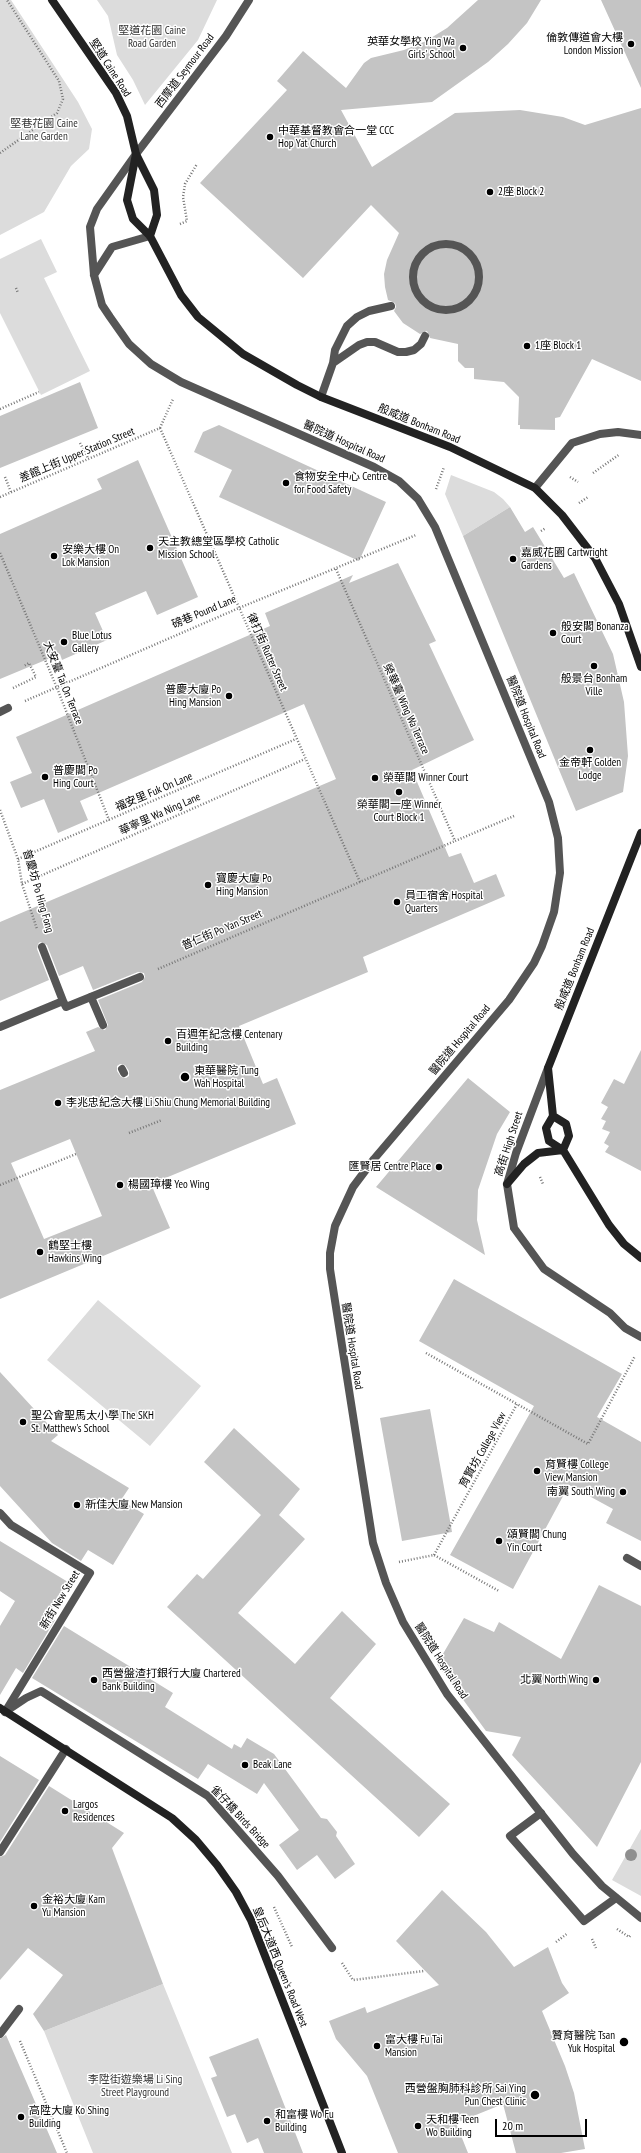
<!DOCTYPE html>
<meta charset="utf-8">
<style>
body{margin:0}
#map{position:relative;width:641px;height:2153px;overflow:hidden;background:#fff;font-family:"PT Sans Narrow",sans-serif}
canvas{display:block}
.scale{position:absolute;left:495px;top:2119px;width:92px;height:18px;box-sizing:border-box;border:2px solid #000;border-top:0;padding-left:5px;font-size:12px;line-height:14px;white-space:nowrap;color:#000;-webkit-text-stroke:3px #fff;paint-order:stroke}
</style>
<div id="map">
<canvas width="641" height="2153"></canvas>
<div class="scale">20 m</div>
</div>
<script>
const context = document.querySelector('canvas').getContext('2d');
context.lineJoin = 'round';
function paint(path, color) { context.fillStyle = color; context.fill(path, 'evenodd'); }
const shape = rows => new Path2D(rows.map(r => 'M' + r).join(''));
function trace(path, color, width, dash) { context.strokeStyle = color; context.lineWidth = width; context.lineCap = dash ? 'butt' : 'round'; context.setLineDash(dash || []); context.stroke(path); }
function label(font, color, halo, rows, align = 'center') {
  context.font = font + ' "PT Sans Narrow","Noto Sans TC",sans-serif'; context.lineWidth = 3; context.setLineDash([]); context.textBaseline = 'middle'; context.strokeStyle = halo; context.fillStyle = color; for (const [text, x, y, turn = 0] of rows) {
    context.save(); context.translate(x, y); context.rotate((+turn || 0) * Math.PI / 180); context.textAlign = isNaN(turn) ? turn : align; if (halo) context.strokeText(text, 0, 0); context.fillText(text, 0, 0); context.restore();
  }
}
paint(shape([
 [0,0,11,0,78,102,92,129,89,149,71,166,44,212,0,235],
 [97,0,217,0,198,40,145,105,133,80,117,55,108,16],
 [41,239,57,272,44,278,90,371,41,395,0,313,0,259],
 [451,475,494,492,503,499,510,507,463,536,445,494],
 [98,1300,201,1386,150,1446,47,1360],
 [641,1829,641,1896,612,1880],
 [163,1984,232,2153,93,2153,44,2031]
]), '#dcdcdc');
paint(shape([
 [478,0,541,0,527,23,508,44,488,62,432,102,341,110,372,167,455,113,520,110,563,117,585,125,641,108,641,381,592,359,560,417,555,418,555,430,520,429,520,425,518,425,519,397,504,382,474,379,474,368,465,368,458,361,458,344,430,338,427,331,420,334,403,323,394,311,396,307,395,303,388,300,385,287,384,274,387,260,399,233,371,205,303,278,200,183,287,90,277,81,303,51,346,88,364,63,371,58,404,50,426,41,447,28],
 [601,0,641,0,641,88],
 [80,382,98,428,0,468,0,416],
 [219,425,386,502,359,561,219,497,232,470,194,452,203,432],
 [138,460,198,597,157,615,146,591,95,613,107,640,62,660,60,654,0,679,0,534,102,489,97,479],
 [510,507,525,532,533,527,564,578,574,573,613,654,624,702,628,756,623,792,576,811,463,536],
 [398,563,436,641,429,644,474,740,412,770,449,857,461,853,474,883,496,874,505,896,363,957,368,972,239,1026,263,1084,277,1078,296,1124,151,1184,170,1228,0,1299,0,1090,95,1051,86,1032,98,1027,105,1030,108,1025,98,1000,142,982,145,977,144,973,138,972,93,990,83,966,59,976,47,945,40,942,38,944,37,949,49,980,0,1001,0,922,336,779,304,704,80,801,88,820,58,833,44,799,21,808,10,782,32,773,16,737,270,626,265,613,353,575,349,583],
 [120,1064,125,1065,129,1071,129,1076,126,1078,121,1077,117,1071,117,1066],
 [70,1139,102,1216,44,1239,11,1163],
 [641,1050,641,1171,605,1152,609,1146,604,1143,610,1132,602,1129,606,1121,601,1119,608,1107,601,1103,614,1079,624,1084],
 [468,1078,510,1112,497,1134,478,1190,477,1220,485,1255,376,1187],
 [454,1279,622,1374,597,1417,641,1442,641,1541,606,1523,613,1509,569,1485,513,1589,450,1555,534,1406,419,1341],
 [0,1372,58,1435,51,1441,129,1488,121,1500,144,1514,113,1565,88,1550,81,1561,52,1543,0,1486],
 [430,1409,452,1532,402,1541,380,1418],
 [234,1428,300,1489,279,1515,305,1539,238,1613,295,1664,342,1611,376,1644,330,1698,450,1804,419,1837,167,1607,197,1574,203,1579,261,1515,204,1462],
 [0,1541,68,1582,47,1616,55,1620,23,1673,16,1668,0,1695,0,1626,15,1601,0,1591],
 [599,1585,641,1606,641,1762,597,1847,512,1755,521,1737,486,1731,437,1664,464,1618,494,1632,499,1622,561,1659],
 [64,1626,173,1693,165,1707,232,1749,234,1744,241,1748,247,1738,274,1754,321,1818,327,1819,337,1832,336,1836,355,1864,335,1879,317,1855,297,1870,279,1845,299,1830,264,1783,257,1794,208,1764,198,1779,32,1678],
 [0,1756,39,1780,0,1842],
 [49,1786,124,1833,112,1848,163,1984,44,2031,33,2014,63,1975,28,1948,0,1980,0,1857,5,1855],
 [442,1890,486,1932,514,1967,548,1947,562,1983,569,1993,542,2011,565,2066,574,2093,585,2149,561,2153,516,2153,503,2104,456,2123,468,2153,398,2153,367,2076,336,2039,329,2021,365,2007,367,2013,439,1985,396,1941],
 [6,2035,26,2081,57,2153,0,2153,0,2039],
 [258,2038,296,2135,303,2153,264,2153,258,2138,247,2143,235,2114,227,2117,211,2078,217,2076,209,2057]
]), '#c4c4c4');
trace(shape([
 [0,153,57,113,63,99,59,81,7,0],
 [180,224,187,221,183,197,185,184,197,164],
 [16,288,18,293],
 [0,409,39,392],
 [160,428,360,882],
 [160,428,173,399],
 [80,443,88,458],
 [593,473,620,454],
 [5,477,11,492],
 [570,477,578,482],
 [436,489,444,467],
 [0,497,160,428],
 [579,503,588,497],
 [541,531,546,528],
 [0,553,57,688,109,820],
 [336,569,455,841,514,816],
 [13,688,36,677,29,663,24,666],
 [25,701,239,608,416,535],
 [0,810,18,859,22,884,37,929],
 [18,859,296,739],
 [22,884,305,759],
 [158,969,455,841],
 [129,1133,162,1120],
 [540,1177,543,1184],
 [0,1185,76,1154],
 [426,1353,517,1404],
 [434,1555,517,1404,588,1444,635,1356],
 [399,1562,434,1555,499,1591],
 [274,1907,292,1947],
 [617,1929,629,1937,631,1935],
 [592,1939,596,1948],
 [556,1942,568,1933],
 [342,1963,353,1980,424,1971],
 [20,2041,67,2153]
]), '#777', 2.5, [1, 2]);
trace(shape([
 '413 277a33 33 0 1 1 66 0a33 33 0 1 1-66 0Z',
 [391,306,369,311,357,317,347,326,335,350,333,363,359,345,367,342,375,342,398,352,406,352,414,350,421,344,425,336],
 [321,397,333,363],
 [91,997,103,1025],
 [122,1069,124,1073],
 [627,1558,641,1566],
 [541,1813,510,1836,584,1921,616,1898]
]), '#555', 8);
trace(shape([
 [5,1712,26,1698,41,1691,208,1796,278,1876,332,1948],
 [0,1852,66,1749],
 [0,2034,19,2009]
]), '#555', 8);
trace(shape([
 [0,712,8,708],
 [42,947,63,1001],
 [0,1027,63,1001,66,1007,140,977],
 [548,1068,516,1153,507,1184,514,1228,544,1269,610,1313,625,1328,641,1337],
 [0,1513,11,1525,90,1573,5,1712]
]), '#555', 8);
trace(shape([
 [249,0,226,36,136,154,97,209,90,227,94,275,102,305,110,317,129,344,151,364,181,382,374,467,399,481,418,499,435,527,549,802,558,838,560,873,554,912,542,946,534,963,509,1000,374,1159,353,1187,335,1226,330,1253,330,1269,373,1543,386,1583,403,1622,447,1694,573,1854,602,1886,641,1918],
 [94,275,112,247,150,236],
 [535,488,572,443,600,434,618,432,641,435]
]), '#555', 8);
trace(shape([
 [52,0,116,93,127,116,136,154,154,190,157,215,150,236],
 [136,154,127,200,133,219,150,236,181,295,198,317,243,354,297,385,321,397,450,447,535,488,562,515,595,558,619,604,641,667],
 [641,833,548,1068,553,1116,546,1128,549,1141,563,1150,609,1225,624,1244,641,1258],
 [553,1116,566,1124,569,1136,563,1150],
 [507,1184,524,1164,538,1153,563,1150],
 [0,1708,172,1818,196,1840,217,1865,236,1892,251,1920,342,2153]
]), '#222', 8);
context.fillStyle = '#8f8f8f';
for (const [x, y] of [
 [631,1855]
]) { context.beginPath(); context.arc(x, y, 6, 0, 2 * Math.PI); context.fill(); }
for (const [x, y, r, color] of [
 [631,44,4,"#000"],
 [463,48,4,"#000"],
 [270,137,4,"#000"],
 [490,192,4,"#000"],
 [527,346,4,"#000"],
 [286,483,4,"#000"],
 [150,548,4,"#000"],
 [54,556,4,"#000"],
 [513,559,4,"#000"],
 [553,633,4,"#000"],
 [64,642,4,"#000"],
 [594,666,4,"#000"],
 [229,696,4,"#000"],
 [590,750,4,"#000"],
 [45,777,4,"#000"],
 [375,778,4,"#000"],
 [399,792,4,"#000"],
 [208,885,4,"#000"],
 [397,902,4,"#000"],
 [168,1041,4,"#000"],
 [185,1077,5,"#000"],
 [58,1103,4,"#000"],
 [439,1167,4,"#000"],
 [120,1185,4,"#000"],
 [40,1252,4,"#000"],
 [23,1422,4,"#000"],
 [537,1471,4,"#000"],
 [623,1492,4,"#000"],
 [77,1505,4,"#000"],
 [499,1541,4,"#000"],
 [94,1680,4,"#000"],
 [596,1680,4,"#000"],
 [245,1765,4,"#000"],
 [65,1811,4,"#000"],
 [34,1906,4,"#000"],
 [624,2042,5,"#000"],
 [377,2046,4,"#000"],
 [535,2095,5,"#000"],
 [21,2117,4,"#000"],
 [267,2121,4,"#000"],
 [418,2126,4,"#000"]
]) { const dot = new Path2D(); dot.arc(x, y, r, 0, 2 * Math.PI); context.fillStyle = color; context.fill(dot); trace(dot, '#fff', 1.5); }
label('11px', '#333', '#fff', [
 ["堅道花園 Caine",152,31],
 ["Road Garden",152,44],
 ["堅巷花園 Caine",44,124],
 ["Lane Garden",44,137],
 ["李陞街遊樂場 Li Sing",135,2080],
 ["Street Playground",135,2093]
]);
label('11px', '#000', '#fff', [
 ["倫敦傳道會大樓",623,38,"right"],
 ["London Mission",623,51,"right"],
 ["英華女學校 Ying Wa",455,42,"right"],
 ["Girls' School",455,55,"right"],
 ["中華基督教會合一堂 CCC",278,131],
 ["Hop Yat Church",278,144],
 ["2座 Block 2",498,192],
 ["1座 Block 1",535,346],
 ["食物安全中心 Centre",294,477],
 ["for Food Safety",294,490],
 ["天主教總堂區學校 Catholic",158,542],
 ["Mission School",158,555],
 ["安樂大樓 On",62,550],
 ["Lok Mansion",62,563],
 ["嘉威花園 Cartwright",521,553],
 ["Gardens",521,566],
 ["般安閣 Bonanza",561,627],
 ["Court",561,640],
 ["Blue Lotus",72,636],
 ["Gallery",72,649],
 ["般景台 Bonham",594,679,"center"],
 ["Ville",594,692,"center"],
 ["普慶大廈 Po",221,690,"right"],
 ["Hing Mansion",221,703,"right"],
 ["金帝軒 Golden",590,763,"center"],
 ["Lodge",590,776,"center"],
 ["普慶閣 Po",53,771],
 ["Hing Court",53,784],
 ["榮華閣 Winner Court",383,778],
 ["榮華閣一座 Winner",399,805,"center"],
 ["Court Block 1",399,818,"center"],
 ["寶慶大廈 Po",216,879],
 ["Hing Mansion",216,892],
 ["員工宿舍 Hospital",405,896],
 ["Quarters",405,909],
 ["百週年紀念樓 Centenary",176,1035],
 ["Building",176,1048],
 ["東華醫院 Tung",194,1071],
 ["Wah Hospital",194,1084],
 ["李兆忠紀念大樓 Li Shiu Chung Memorial Building",66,1103],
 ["匯賢居 Centre Place",431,1167,"right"],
 ["楊國璋樓 Yeo Wing",128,1185],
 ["鶴堅士樓",48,1246],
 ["Hawkins Wing",48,1259],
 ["聖公會聖馬太小學 The SKH",31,1416],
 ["St. Matthew's School",31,1429],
 ["育賢樓 College",545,1465],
 ["View Mansion",545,1478],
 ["南翼 South Wing",615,1492,"right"],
 ["新佳大廈 New Mansion",85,1505],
 ["頌賢閣 Chung",507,1535],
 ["Yin Court",507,1548],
 ["西營盤渣打銀行大廈 Chartered",102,1674],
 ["Bank Building",102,1687],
 ["北翼 North Wing",588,1680,"right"],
 ["Beak Lane",253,1765],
 ["Largos",73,1805],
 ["Residences",73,1818],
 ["金裕大廈 Kam",42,1900],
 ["Yu Mansion",42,1913],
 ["贊育醫院 Tsan",615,2036,"right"],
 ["Yuk Hospital",615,2049,"right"],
 ["富大樓 Fu Tai",385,2040],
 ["Mansion",385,2053],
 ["西營盤胸肺科診所 Sai Ying",526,2089,"right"],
 ["Pun Chest Clinic",526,2102,"right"],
 ["高陞大廈 Ko Shing",29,2111],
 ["Building",29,2124],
 ["和富樓 Wo Fu",275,2115],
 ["Building",275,2128],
 ["天和樓 Teen",426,2120],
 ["Wo Building",426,2133]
], 'left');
label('11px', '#000', '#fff', [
 ["堅道 Caine Road",110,68,57],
 ["西摩道 Seymour Road",185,71,-53],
 ["般咸道 Bonham Road",419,424,22],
 ["醫院道 Hospital Road",344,442,24],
 ["差館上街 Upper Station Street",77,455,-23],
 ["磅巷 Pound Lane",204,612,-23],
 ["律打街 Rutter Street",267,652,66],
 ["大安臺 Tai On Terrace",63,683,68],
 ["榮華臺 Wing Wa Terrace",406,709,66],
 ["醫院道 Hospital Road",526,717,68],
 ["福安里 Fuk On Lane",154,792,-23],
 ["華寧里 Wa Ning Lane",160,814,-24],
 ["普慶坊 Po Hing Fong",38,891,74],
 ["普仁街 Po Yan Street",222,930,-23],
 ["般咸道 Bonham Road",575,969,-68],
 ["醫院道 Hospital Road",460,1040,-50],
 ["高街 High Street",509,1144,-72],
 ["醫院道 Hospital Road",352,1346,81],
 ["育賢坊 College View",483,1450,-61],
 ["新街 New Street",60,1600,-59],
 ["醫院道 Hospital Road",441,1661,57],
 ["雀仔橋 Birds Bridge",240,1817,47],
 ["皇后大道西 Queen's Road West",280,1967,68]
]);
</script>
